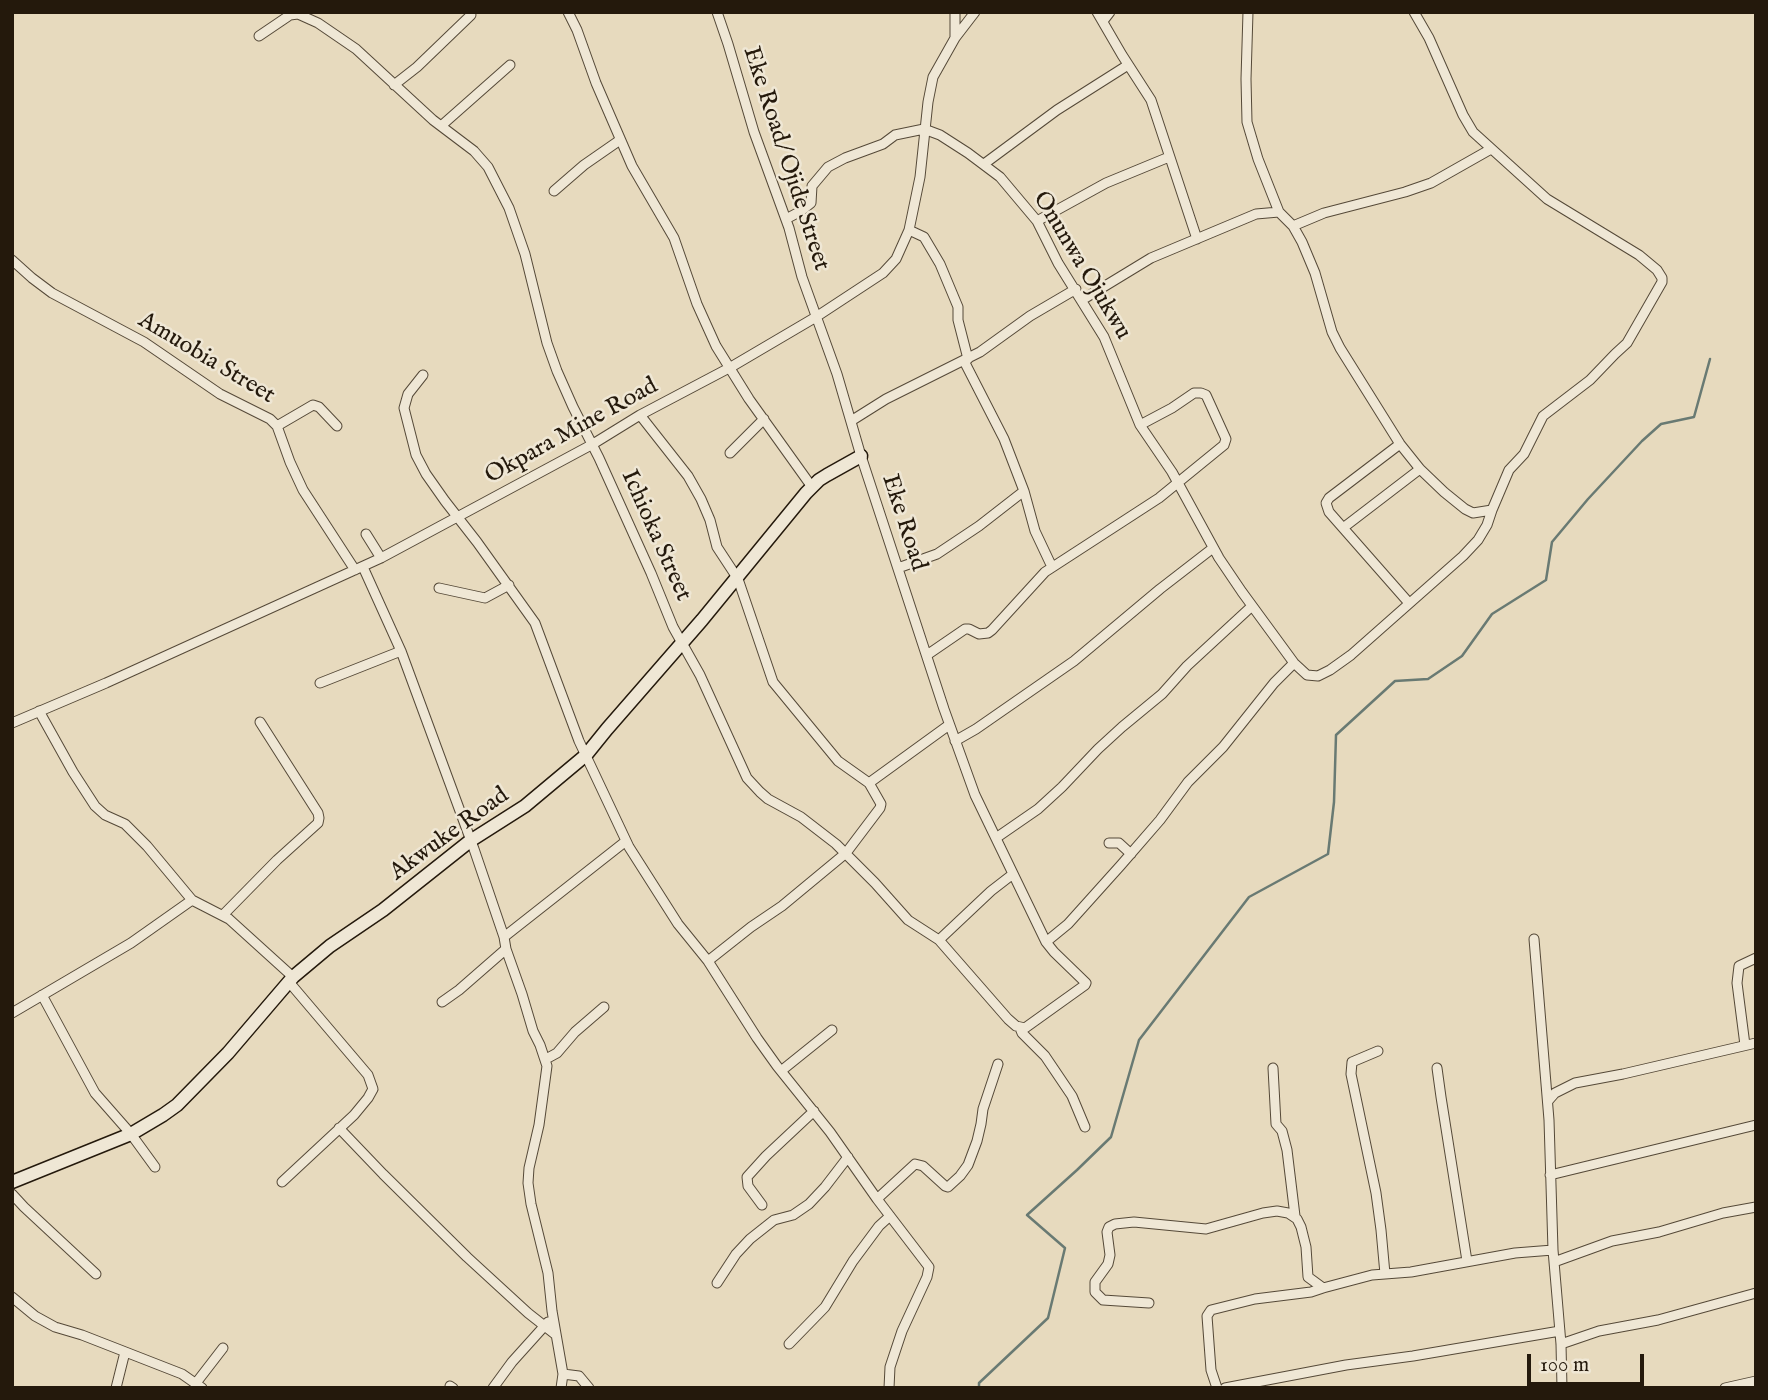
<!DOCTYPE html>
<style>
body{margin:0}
#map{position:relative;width:1768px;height:1400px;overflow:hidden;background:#e7dabe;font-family:"IM FELL English",serif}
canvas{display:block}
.frame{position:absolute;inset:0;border:14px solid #24190c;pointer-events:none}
.scale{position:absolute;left:1527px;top:1354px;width:117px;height:32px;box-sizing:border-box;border:4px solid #24190c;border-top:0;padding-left:9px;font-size:21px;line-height:24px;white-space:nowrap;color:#24190c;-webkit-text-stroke:5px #efe7d5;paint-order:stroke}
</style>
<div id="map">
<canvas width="1768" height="1400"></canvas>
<div class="frame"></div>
<div class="scale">100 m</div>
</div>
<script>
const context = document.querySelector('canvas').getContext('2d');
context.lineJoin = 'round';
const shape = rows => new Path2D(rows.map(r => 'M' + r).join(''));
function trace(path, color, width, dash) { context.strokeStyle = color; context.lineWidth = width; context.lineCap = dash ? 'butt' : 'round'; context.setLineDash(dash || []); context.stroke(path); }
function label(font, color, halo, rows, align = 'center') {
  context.font = font + ' "IM FELL English",serif'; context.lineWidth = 5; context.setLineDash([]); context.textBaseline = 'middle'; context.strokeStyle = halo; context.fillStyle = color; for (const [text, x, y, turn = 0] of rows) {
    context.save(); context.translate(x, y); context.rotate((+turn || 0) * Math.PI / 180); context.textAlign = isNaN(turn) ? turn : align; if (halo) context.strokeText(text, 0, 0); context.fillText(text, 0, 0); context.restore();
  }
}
trace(shape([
 [979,1388,979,1383,1048,1318,1065,1248,1027,1215,1077,1170,1111,1137,1139,1040,1249,897,1328,854,1334,802,1336,735,1395,681,1428,679,1462,656,1492,614,1546,580,1552,542,1588,499,1642,441,1661,424,1694,417,1710,359]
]), '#697a73', 2.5);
const minor = shape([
 [568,12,577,30,596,83,632,166,674,238,697,304,716,346,749,399,812,487],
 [955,12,955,38],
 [1097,12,1122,55,1151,100,1197,239],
 [1248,12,1246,79,1247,122,1258,159,1279,212],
 [1103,21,1110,12],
 [259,36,290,15,298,14,318,23,356,49,433,120,474,151,488,167,509,208,525,254,547,343,557,371,573,407,599,458,651,573,673,627,700,675,747,778,760,792,768,799,801,817,836,844,875,883,908,920,939,940,1008,1019,1016,1026,1025,1028,1085,985,1086,983,1054,952,1046,942,975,795,944,709,861,456,837,374,802,277,789,228,754,132,728,44,717,12],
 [394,85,417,67,471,15],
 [441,126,510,65],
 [984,164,1057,110,1128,65],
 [554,191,584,165,620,140],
 [786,219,801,211,811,203,812,186,828,167,845,158,883,144,895,135,924,129,940,135,968,153,1000,177,1037,221,1058,263,1104,337,1140,425,1172,472,1219,558,1242,592,1294,663,1307,675,1318,676,1330,670,1351,655,1463,556,1478,540,1487,525,1492,510,1509,470,1524,454,1543,416,1590,380,1615,354,1627,343,1662,282,1662,278,1657,270,1639,255,1547,199,1473,132,1463,115,1429,38,1414,12],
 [1037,221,1106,183,1169,157],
 [1293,226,1324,213,1405,192,1431,183,1491,149],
 [909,230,924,237,940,264,958,307,958,320,968,359],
 [12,260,32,278,52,293,144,342,220,394,270,419,277,426,290,462,303,490,355,570],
 [1082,300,1151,258,1256,214,1279,212,1293,226,1302,242,1315,273,1332,332,1340,348,1400,444,1420,469,1444,492,1465,509,1473,513,1492,510],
 [964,361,1004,439,1024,491,1035,531,1052,567],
 [423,375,408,394,404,408,416,455,426,474,445,501,477,542,535,623,579,741,629,847,678,924,708,961,757,1038,777,1066,830,1132,877,1199,929,1267,927,1277,902,1331,890,1367,889,1388],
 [640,415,688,476,701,499,710,520,717,547,738,579,773,682,838,761,869,783,881,804,880,808,846,853,782,906,751,927,708,961],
 [851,421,886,399,980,352,1030,316,1076,289],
 [277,426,313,405,319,407,337,426],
 [1400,444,1329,498,1326,503,1329,512,1409,603],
 [730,453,764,419],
 [1343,528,1420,469],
 [366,534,381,558],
 [363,567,401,651,474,849,504,937,506,949,522,994,533,1031,540,1045,547,1066,539,1125,529,1168,528,1183,531,1204,548,1273,552,1311,563,1374,561,1388],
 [898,568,937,554,979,526,1024,491],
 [439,588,485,598,509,585],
 [927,655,965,629,969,629,979,634,988,633,992,630,1045,572,1159,498,1224,445,1226,439,1206,395,1201,393,1194,393,1172,408,1140,425],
 [320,683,401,651],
 [39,711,73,772,95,806,105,815,125,824,147,846,192,900,229,919,293,977],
 [12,723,106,683,381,558,593,444,640,415,731,367,816,317,883,273,896,259,909,230,920,177,928,102,933,77,955,38,975,12],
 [955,741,976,729,1074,661,1160,589,1213,548],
 [869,783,949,725],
 [996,838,1038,809,1062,787,1098,749,1122,727,1162,694,1187,666,1252,606],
 [1109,843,1119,843,1131,854],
 [223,915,277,860,318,823,319,818,318,813,260,722],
 [504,937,626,841],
 [1534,939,1549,1120,1553,1250,1561,1344,1562,1388],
 [939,940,991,891,1013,874],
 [1046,942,1068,924,1121,865,1160,820,1188,782,1223,747,1274,683,1294,663],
 [42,995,95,1093,131,1134,155,1167],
 [442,1002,459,990,506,949],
 [12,1013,131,943,192,900],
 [1020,1028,1022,1033,1045,1056,1072,1096,1085,1127],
 [1745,1045,1737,983,1739,966,1756,958],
 [1378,1051,1352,1062,1351,1074,1376,1193,1381,1230,1385,1274],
 [546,1059,557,1053,575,1032,604,1007],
 [1273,1068,1276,1124,1282,1131,1287,1150,1295,1216],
 [1437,1068,1441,1097,1467,1261],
 [781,1071,832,1030],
 [1548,1101,1555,1093,1575,1083,1623,1074,1756,1043],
 [339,1128,383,1174,467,1257,528,1313,556,1335],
 [1550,1175,1756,1125],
 [282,1182,354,1115,368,1098,373,1089,368,1075,289,982],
 [12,1194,24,1207,96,1274],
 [877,1199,915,1164,923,1166,945,1186,948,1187,960,1176,968,1165,977,1141,981,1124,983,1109,998,1064],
 [762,1205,748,1186,747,1177,766,1156,814,1111],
 [1554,1262,1612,1241,1659,1232,1723,1213,1756,1207],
 [717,1283,736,1254,750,1239,774,1220,793,1215,809,1204,825,1187,848,1157],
 [12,1297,35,1316,55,1327,82,1335,182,1374,202,1388],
 [1149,1303,1103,1300,1095,1292,1095,1282,1108,1264,1110,1255,1107,1232,1109,1227,1115,1224,1134,1222,1206,1229,1263,1213,1277,1211,1288,1213,1297,1219,1301,1227,1306,1247,1308,1277,1323,1288],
 [789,1344,825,1307,853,1261,879,1226,890,1216],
 [1561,1344,1599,1331,1658,1320,1756,1293],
 [563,1374,579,1376,589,1388],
 [196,1383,223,1348],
 [450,1386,453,1388],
 [116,1388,125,1352],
 [493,1388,512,1362,548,1322],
 [1217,1388,1211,1370,1207,1316,1211,1310,1255,1299,1311,1292,1323,1288,1372,1275,1411,1272,1515,1253,1553,1250],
 [1225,1388,1346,1365,1413,1356,1560,1331],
 [1725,1388,1756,1381]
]);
const secondary = shape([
 [12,1182,131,1134,163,1115,177,1105,228,1053,293,977,330,946,383,910,470,841,525,806,586,755,607,729,702,620,806,493,819,480,827,475,861,456]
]);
trace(minor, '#554938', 11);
trace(secondary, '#24190c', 15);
trace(minor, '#efe7d5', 9);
trace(secondary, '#efe7d5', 12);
label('24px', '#24190c', '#efe7d5', [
 ["Eke Road/ Ojide Street",785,159,72],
 ["Onunwa Ojukwu",1081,266,59],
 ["Amuobia Street",206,359,31],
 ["Okpara Mine Road",572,432,-29],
 ["Eke Road",903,523,72],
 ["Ichioka Street",655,536,66],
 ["Akwuke Road",450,835,-36]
]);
</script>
